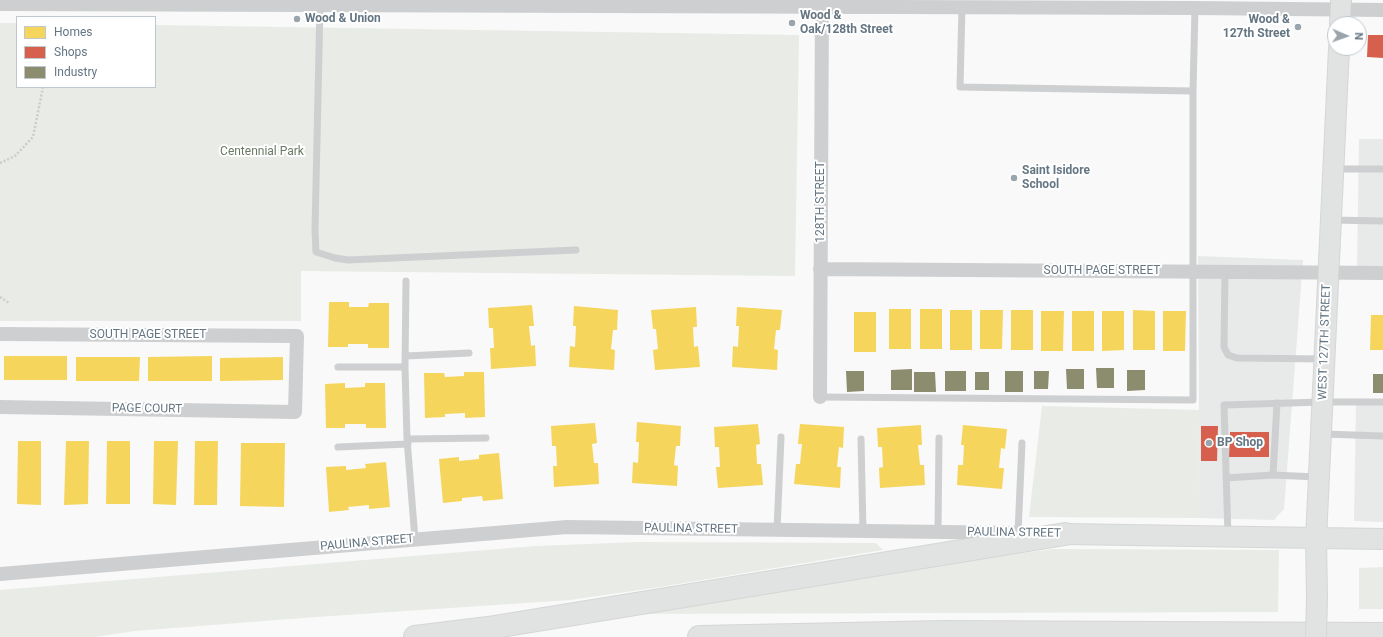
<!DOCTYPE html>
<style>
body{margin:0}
#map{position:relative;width:1383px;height:637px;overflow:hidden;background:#f9f9f9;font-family:Roboto,sans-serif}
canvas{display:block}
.legend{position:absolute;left:16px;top:16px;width:140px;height:72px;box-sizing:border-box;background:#fff;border:1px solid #c1c8cd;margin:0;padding:5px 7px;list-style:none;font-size:12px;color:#657683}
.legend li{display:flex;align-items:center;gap:8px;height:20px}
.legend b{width:20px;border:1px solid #c1c8cd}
.north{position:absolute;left:1327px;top:16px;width:40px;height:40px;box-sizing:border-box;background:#fff;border:1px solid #c1c8cd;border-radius:50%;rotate:92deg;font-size:11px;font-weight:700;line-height:16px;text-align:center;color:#657683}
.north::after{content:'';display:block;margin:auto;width:14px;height:18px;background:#99a4ac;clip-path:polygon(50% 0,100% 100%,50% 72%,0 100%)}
</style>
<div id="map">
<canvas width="1383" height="637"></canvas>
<ul class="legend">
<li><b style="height:11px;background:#f6d55c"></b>Homes</li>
<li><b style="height:11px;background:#d6604d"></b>Shops</li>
<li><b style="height:11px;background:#8c8c6e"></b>Industry</li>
</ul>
<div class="north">N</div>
</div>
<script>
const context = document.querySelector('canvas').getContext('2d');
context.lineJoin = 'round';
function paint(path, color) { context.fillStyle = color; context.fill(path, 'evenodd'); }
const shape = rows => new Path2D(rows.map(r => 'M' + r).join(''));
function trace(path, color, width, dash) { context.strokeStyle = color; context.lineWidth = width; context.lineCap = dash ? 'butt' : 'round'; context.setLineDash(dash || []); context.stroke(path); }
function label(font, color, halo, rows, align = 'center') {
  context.font = font + ' Roboto,sans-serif'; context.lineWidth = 4; context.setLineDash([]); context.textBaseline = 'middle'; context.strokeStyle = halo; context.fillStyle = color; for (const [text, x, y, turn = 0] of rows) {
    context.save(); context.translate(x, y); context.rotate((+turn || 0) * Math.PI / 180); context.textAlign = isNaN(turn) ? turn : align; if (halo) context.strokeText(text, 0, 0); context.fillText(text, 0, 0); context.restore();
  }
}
paint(shape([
 [1359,139,1383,139,1383,268,1357,268],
 [1198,256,1303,260,1284,509,1274,520,1198,518,1199,410],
 [1356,405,1383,405,1383,522,1354,521]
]), '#e8e9e9');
paint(shape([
 [0,23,17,23,17,87,155,87,155,25,799,35,795,276,301,271,301,321,0,321],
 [1042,406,1199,410,1198,518,1029,517],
 [638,542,876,543,883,550,660,587,570,600,316,617,135,631,95,637,0,637,0,590,535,546],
 [1054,549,1279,550,1278,612,618,614,926,565],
 [1383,567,1383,609,1359,609,1359,568]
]), '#e8ebe6');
paint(shape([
 [329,302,349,302,349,307,368,307,369,303,389,303,389,348,368,348,368,344,348,344,348,347,328,347],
 [532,305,534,326,529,326,531,346,535,345,536,366,491,369,490,348,494,348,493,328,489,328,488,308],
 [574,306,618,310,617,330,613,330,611,349,615,350,614,370,569,367,570,346,575,347,576,326,573,326],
 [696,307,697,327,693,327,694,347,698,346,700,367,655,370,653,350,658,349,656,329,653,329,651,310],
 [737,307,782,310,780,330,776,330,774,349,778,350,777,370,732,367,733,346,738,347,739,326,736,326],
 [889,309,911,309,911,349,889,349],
 [920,309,942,309,942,349,920,349],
 [950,310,972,310,972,350,950,350],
 [980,310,1003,310,1002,349,980,349],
 [1011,310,1033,310,1033,350,1011,350],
 [1133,310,1155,311,1155,350,1133,350],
 [1041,311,1064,311,1063,351,1041,351],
 [1072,311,1094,311,1094,351,1072,351],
 [1102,311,1124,311,1124,350,1102,351],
 [1163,311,1186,311,1185,351,1163,351],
 [854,312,876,312,876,352,854,352],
 [1371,315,1383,315,1383,350,1370,350],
 [4,356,67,356,67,380,4,380],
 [212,356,212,381,148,381,148,357],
 [76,357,140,357,139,381,76,381],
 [283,357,283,380,220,381,220,358],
 [464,372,484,372,485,417,465,418,465,413,445,414,445,417,425,418,424,373,444,373,445,377,464,376],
 [345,383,345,388,365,387,365,383,385,383,386,428,366,428,366,424,345,424,345,428,326,428,325,384],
 [637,422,681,426,680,446,676,446,674,465,678,466,677,486,632,483,633,462,638,463,639,442,636,442],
 [595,423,597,443,592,444,594,463,598,463,599,484,554,487,553,466,557,466,556,446,552,446,551,426],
 [758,424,760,444,756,445,757,464,761,464,763,485,718,488,716,467,720,467,719,447,715,447,714,427],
 [800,424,844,427,843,448,839,447,837,467,841,467,840,488,794,484,796,464,800,464,802,444,798,444],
 [921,425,922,445,918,445,920,465,924,465,925,485,880,488,879,468,883,467,882,447,878,447,877,428],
 [963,425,1007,429,1005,449,1001,448,999,468,1004,468,1002,489,957,485,958,465,963,465,964,445,961,445],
 [18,441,41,441,41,505,17,504],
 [66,441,89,441,88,504,64,505],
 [107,441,130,441,130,504,106,504],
 [154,441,178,441,176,505,153,504],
 [195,441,218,441,217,505,194,505],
 [241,443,285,443,284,507,240,506],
 [499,453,503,499,483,501,482,496,462,498,462,501,443,503,439,459,459,457,459,461,479,459,479,455],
 [386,462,390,507,369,509,369,505,348,507,349,510,329,512,326,467,346,466,346,470,366,468,365,464]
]), '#f6d55c');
paint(shape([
 [1368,35,1383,35,1383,58,1367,57],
 [1201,426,1218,426,1217,461,1201,461],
 [1230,432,1269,432,1269,457,1229,457]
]), '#d6604d');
paint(shape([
 [1096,368,1114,368,1114,388,1097,388],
 [912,369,912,390,891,390,891,370],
 [1066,369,1084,369,1084,389,1067,389],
 [1127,370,1145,370,1145,390,1127,391],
 [846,371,864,371,864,391,847,392],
 [945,371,966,371,966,391,945,391],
 [1005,371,1023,371,1023,392,1005,392],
 [1034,371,1049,371,1048,389,1034,389],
 [914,372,935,372,936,392,914,392],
 [975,372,989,372,989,390,975,390],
 [1373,374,1383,374,1383,393,1373,393]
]), '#8c8c6e');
const secondary = shape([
 [1340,24,1341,0],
 [1065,534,1383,539],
 [1317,598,1316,539,1339,48]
]);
const highway = shape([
 [415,637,488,628,1065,534],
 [699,637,942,632,1383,634]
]);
trace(secondary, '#d5d6d7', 22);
trace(highway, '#d5d6d6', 24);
trace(shape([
 [0,163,15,156,33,137,43,87],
 [0,297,9,303]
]), '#cbcccd', 2.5, [2, 2]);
trace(shape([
 [320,5,315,230,316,252,335,258,348,260,576,250],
 [962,7,960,87,1193,91],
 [1335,169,1383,169],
 [1331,220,1383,221],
 [1225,272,1224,347,1228,355,1237,358,1324,359],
 [406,281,405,367,407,439,415,539],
 [406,356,469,353],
 [338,367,405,367],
 [820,397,1193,400,1193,91,1195,8],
 [1277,403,1273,475,1317,477],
 [1323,434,1383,436],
 [407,439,486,438],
 [861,439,863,531],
 [338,447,408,444],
 [1226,478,1273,475],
 [777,530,781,437],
 [938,532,939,438],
 [1018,533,1022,443],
 [1228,536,1224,405,1322,402,1383,402]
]), '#cecfd0', 7);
trace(shape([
 [0,4,1195,8,1383,10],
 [820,269,1383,273],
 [0,334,297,336,295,412,0,407],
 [820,397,822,0],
 [0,574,567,527,1020,533]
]), '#cecfd0', 14);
trace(secondary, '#e1e2e2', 20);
trace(highway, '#e1e2e2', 22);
const secondaryBridge = shape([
 [1316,637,1317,598]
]);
trace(secondaryBridge, '#d5d6d7', 22, []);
trace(secondaryBridge, '#e1e2e2', 20);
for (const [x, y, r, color] of [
 [297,19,4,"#99a4ac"],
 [792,23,4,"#99a4ac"],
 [1298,27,4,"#99a4ac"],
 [1014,178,4,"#99a4ac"],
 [1209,443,4,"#99a4ac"]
]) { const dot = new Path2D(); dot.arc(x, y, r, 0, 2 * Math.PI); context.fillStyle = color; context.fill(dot); trace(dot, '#fff', 1.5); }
label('bold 12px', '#657683', '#fff', [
 ["Wood &",800,16],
 ["Oak/128th Street",800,30],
 ["Wood & Union",305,19],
 ["Wood &",1290,20,"right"],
 ["127th Street",1290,34,"right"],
 ["Saint Isidore",1022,171],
 ["School",1022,185],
 ["BP Shop",1217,443]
], 'left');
label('12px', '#687a64', '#fff', [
 ["Centennial Park",262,152]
]);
label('12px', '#657683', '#fff', [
 ["128TH STREET",821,202,-90],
 ["SOUTH PAGE STREET",1102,271],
 ["SOUTH PAGE STREET",148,335],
 ["WEST 127TH STREET",1325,342,-88],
 ["PAGE COURT",147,409,1],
 ["PAULINA STREET",691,529,1],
 ["PAULINA STREET",1014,533,1],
 ["PAULINA STREET",367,543,-5]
]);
</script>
